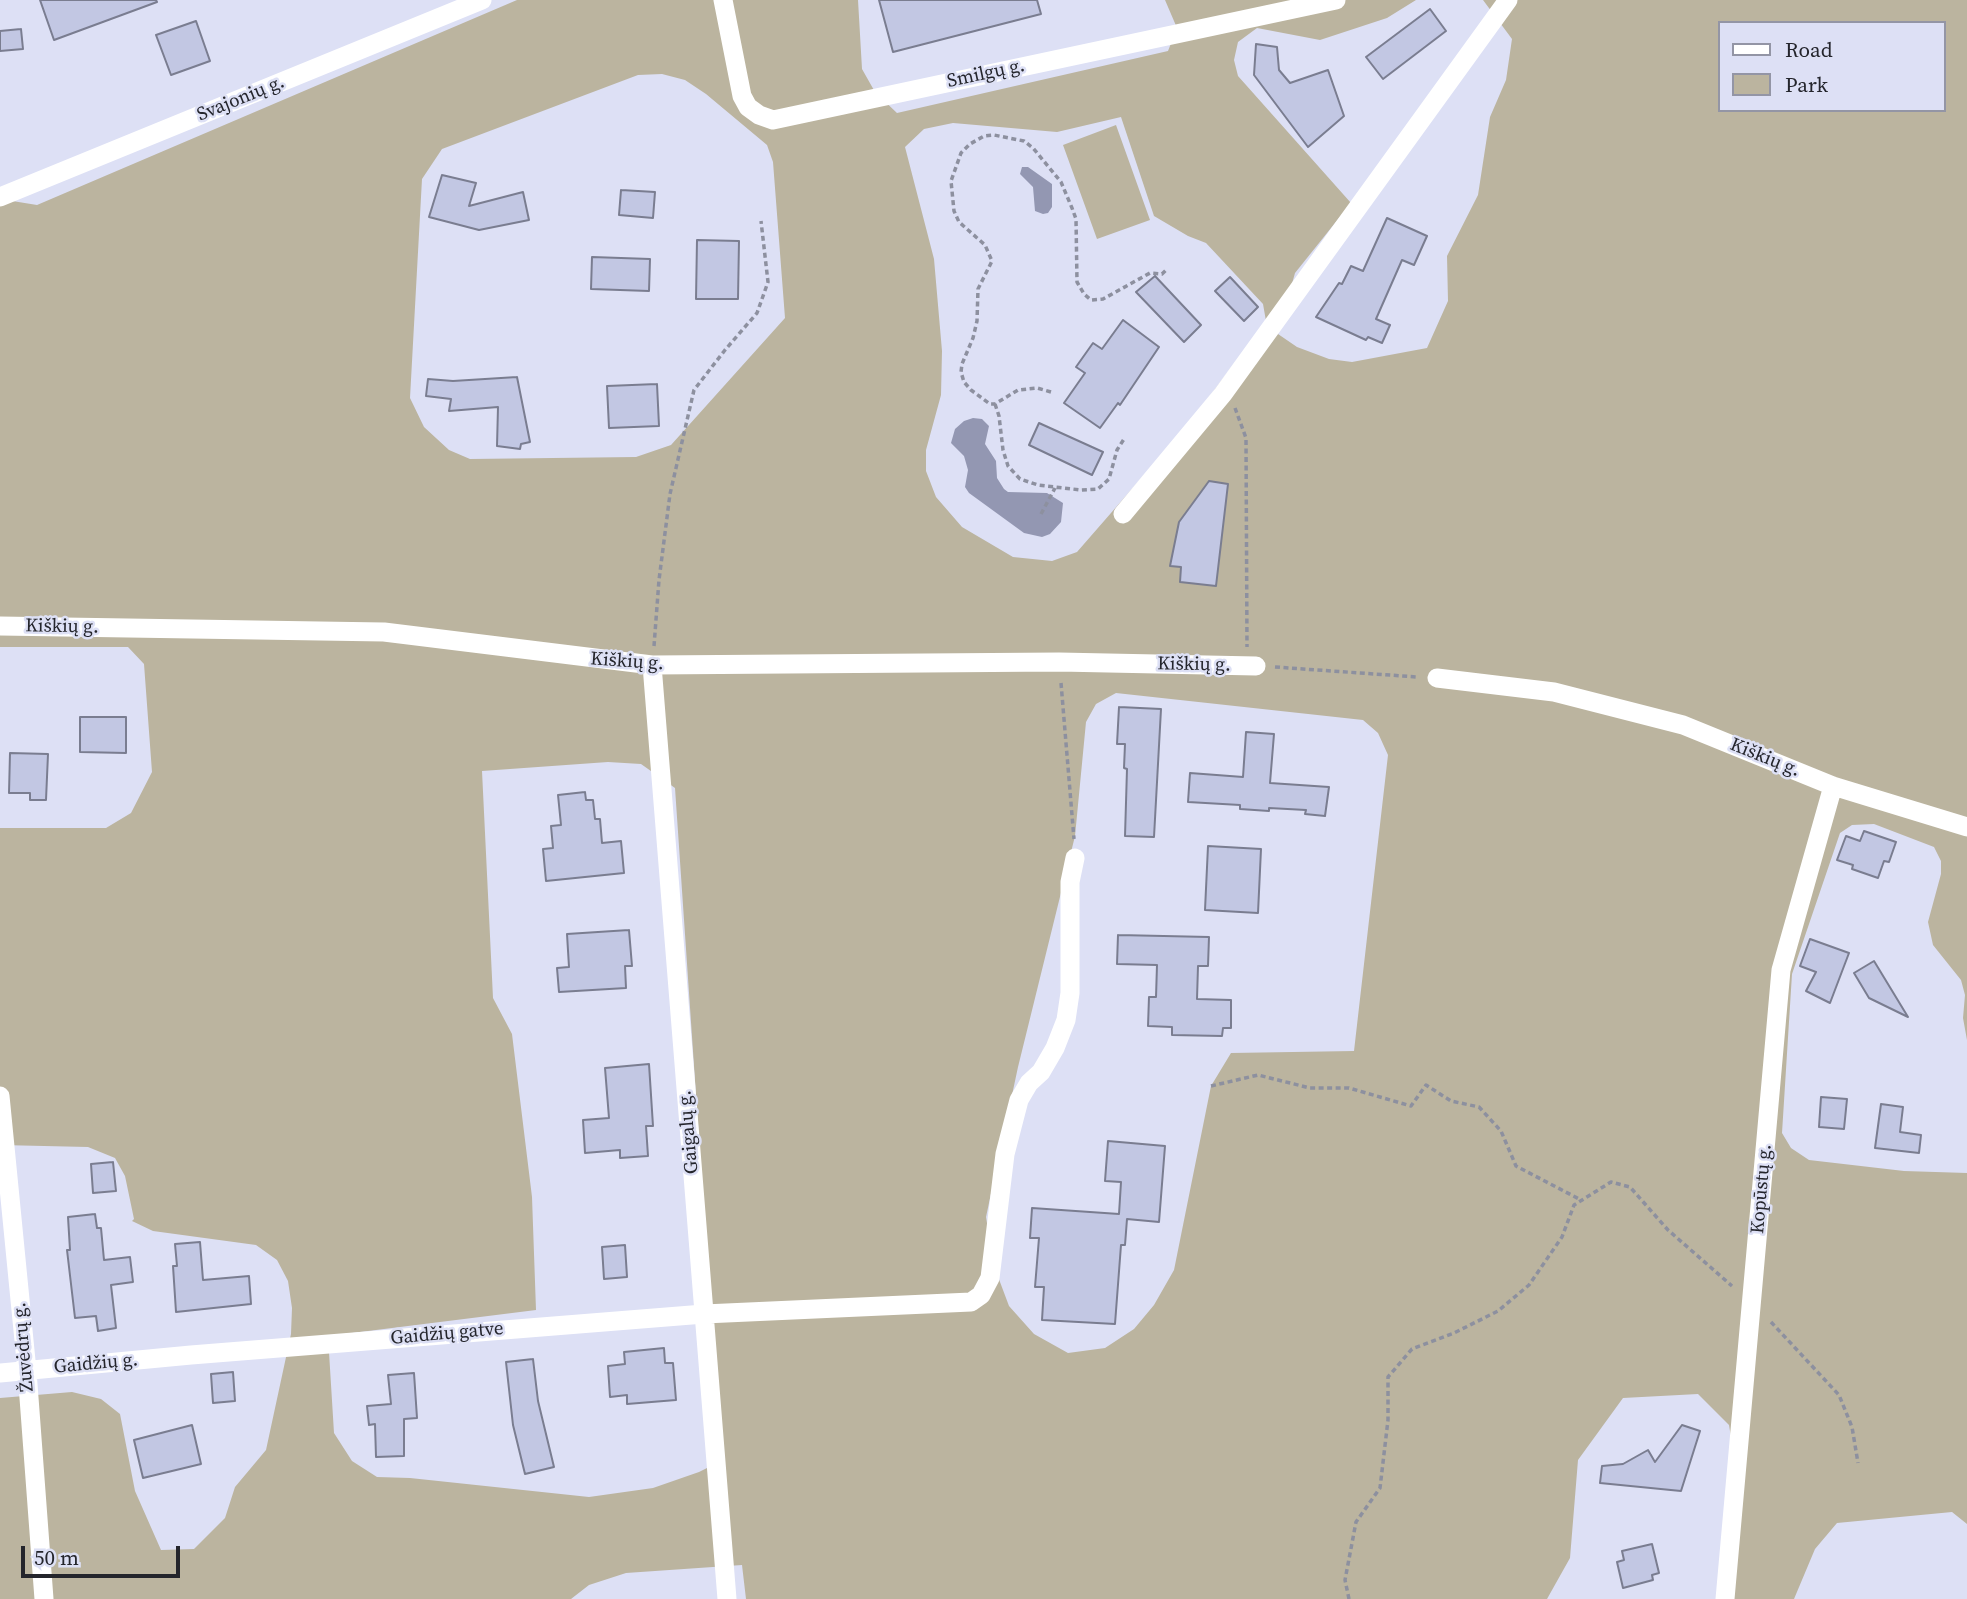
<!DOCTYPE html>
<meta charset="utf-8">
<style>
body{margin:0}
#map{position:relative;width:1967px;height:1599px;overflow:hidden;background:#dde0f5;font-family:"Source Serif 4",serif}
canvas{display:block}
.legend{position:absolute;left:1718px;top:21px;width:228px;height:91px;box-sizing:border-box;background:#dde0f5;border:2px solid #9395a5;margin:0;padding:9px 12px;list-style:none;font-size:21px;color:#24252c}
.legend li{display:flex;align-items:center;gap:14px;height:35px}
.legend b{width:35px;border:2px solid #9395a5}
.scale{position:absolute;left:21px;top:1546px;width:159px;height:32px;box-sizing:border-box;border:4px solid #24252c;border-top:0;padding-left:9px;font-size:21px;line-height:24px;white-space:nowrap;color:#24252c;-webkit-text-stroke:5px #dde0f5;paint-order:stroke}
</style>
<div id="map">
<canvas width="1967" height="1599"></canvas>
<ul class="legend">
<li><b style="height:9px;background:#fff"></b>Road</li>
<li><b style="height:19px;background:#bbb49f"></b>Park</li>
</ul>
<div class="scale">50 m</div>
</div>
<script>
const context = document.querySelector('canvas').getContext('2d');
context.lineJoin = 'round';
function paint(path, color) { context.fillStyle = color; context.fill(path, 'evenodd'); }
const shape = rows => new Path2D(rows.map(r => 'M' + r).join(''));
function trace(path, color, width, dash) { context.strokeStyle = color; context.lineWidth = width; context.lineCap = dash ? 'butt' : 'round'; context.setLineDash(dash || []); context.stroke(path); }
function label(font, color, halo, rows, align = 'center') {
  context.font = font + ' "Source Serif 4",serif'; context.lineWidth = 5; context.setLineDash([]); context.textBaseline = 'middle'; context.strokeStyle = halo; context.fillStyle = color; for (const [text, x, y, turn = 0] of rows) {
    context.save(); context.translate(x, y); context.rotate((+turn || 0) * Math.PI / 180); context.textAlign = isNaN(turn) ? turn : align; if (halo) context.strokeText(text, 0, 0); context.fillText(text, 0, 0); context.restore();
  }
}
paint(shape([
 [517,0,858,0,862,69,875,92,897,113,1168,51,1177,28,1165,0,1416,0,1387,18,1320,40,1257,28,1238,42,1234,60,1238,76,1351,203,1295,273,1278,334,1297,347,1329,359,1352,362,1427,348,1448,301,1447,256,1478,195,1490,117,1506,80,1512,39,1483,0,1967,0,1967,1040,1963,1018,1965,995,1961,980,1933,945,1928,922,1941,874,1941,861,1934,847,1874,824,1852,825,1840,833,1792,974,1782,1133,1791,1148,1809,1160,1904,1171,1967,1173,1967,1524,1952,1512,1837,1523,1815,1549,1794,1599,1732,1599,1741,1498,1729,1425,1698,1394,1623,1398,1578,1460,1570,1558,1547,1599,746,1599,742,1565,626,1573,589,1585,571,1599,0,1599,0,1398,72,1392,101,1399,120,1414,135,1491,161,1550,194,1549,225,1518,235,1487,266,1450,291,1334,292,1308,288,1281,277,1260,256,1245,153,1231,132,1221,134,1219,125,1176,115,1158,88,1147,0,1145,0,828,106,828,131,813,152,772,144,664,128,647,0,647,0,199,37,205],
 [1720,23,1944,23,1944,110,1720,110],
 [662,74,685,80,706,94,767,145,773,162,785,318,671,445,636,457,470,459,449,450,424,427,410,398,422,179,442,149,638,75],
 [1121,117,1154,216,1188,236,1206,243,1263,304,1266,321,1192,420,1077,552,1052,561,1013,557,962,527,936,497,926,471,926,450,941,395,942,351,934,259,905,147,924,129,953,123,1057,132],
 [1116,693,1363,720,1378,733,1388,755,1354,1051,1231,1053,1211,1086,1174,1270,1154,1305,1134,1329,1105,1348,1068,1353,1034,1334,1009,1306,994,1266,986,1217,1018,1067,1075,836,1086,722,1096,704],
 [608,762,641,764,675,788,721,1461,699,1472,653,1488,589,1497,410,1478,377,1477,352,1461,334,1433,328,1336,536,1310,532,1197,512,1034,493,998,482,771],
 [1116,125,1150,220,1097,239,1063,145]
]), '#bbb49f');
paint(shape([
 [1022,167,1028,167,1052,184,1052,207,1048,213,1043,214,1035,211,1033,187,1020,174],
 [973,418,982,419,989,426,985,444,996,461,997,478,1004,489,1008,492,1047,493,1063,503,1061,522,1050,534,1042,537,1024,533,969,493,965,487,968,470,964,456,951,443,955,429,964,421]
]), '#9397b2');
const building = shape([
 [40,0,156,0,157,2,54,40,40,0],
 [879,0,1037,0,1041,14,893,52,879,0],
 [1430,9,1446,31,1383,79,1366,57,1430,9],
 [196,21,210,61,171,75,156,35,196,21],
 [21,29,23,49,0,51,0,31,21,29],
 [1256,44,1277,47,1279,70,1290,83,1328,70,1344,116,1308,147,1254,75,1256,44],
 [442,175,476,183,469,206,523,192,529,220,479,230,429,217,442,175],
 [621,190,655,192,653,218,619,215,621,190],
 [1387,218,1427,236,1414,265,1402,260,1376,319,1390,325,1382,343,1368,337,1366,340,1316,317,1339,283,1342,284,1351,266,1363,271,1387,218],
 [697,240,739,241,738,299,696,299,697,240],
 [592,257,650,259,649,291,591,289,592,257],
 [1155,276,1201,325,1184,342,1136,292,1155,276],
 [1230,277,1258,307,1244,321,1215,291,1230,277],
 [1123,320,1159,347,1120,405,1118,403,1100,428,1064,403,1085,373,1076,367,1093,343,1102,349,1123,320],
 [517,377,530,442,521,444,520,449,497,446,498,407,449,411,451,399,426,396,428,379,453,381,517,377],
 [657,384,659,426,609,428,607,386,657,384],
 [1039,423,1103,452,1092,475,1029,445,1039,423],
 [1209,481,1228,484,1216,586,1180,582,1181,567,1170,566,1179,522,1209,481],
 [1119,707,1161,709,1154,837,1125,836,1127,769,1124,768,1125,744,1117,744,1119,707],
 [80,717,126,717,126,753,80,752,80,717],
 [1246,732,1274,734,1270,783,1329,787,1325,816,1305,814,1306,810,1269,808,1269,811,1240,809,1240,805,1188,802,1190,773,1243,777,1246,732],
 [10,753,48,754,46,800,30,800,30,793,9,793,10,753],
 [585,792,586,800,593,800,595,819,600,819,602,843,621,841,624,873,546,881,543,849,553,848,551,826,561,825,558,795,585,792],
 [1864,831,1896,842,1889,862,1884,861,1878,878,1852,869,1853,865,1837,860,1846,836,1860,841,1864,831],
 [1208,846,1261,849,1258,913,1205,910,1208,846],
 [629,930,632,966,625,966,626,988,559,992,557,968,569,967,567,934,629,930],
 [1118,935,1209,937,1208,966,1198,966,1197,999,1231,1000,1231,1028,1223,1028,1222,1036,1172,1035,1172,1027,1148,1026,1149,997,1156,997,1157,965,1117,964,1118,935],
 [1810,939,1849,953,1830,1003,1806,991,1816,972,1800,966,1810,939],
 [1874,961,1908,1017,1869,998,1854,973,1874,961],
 [649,1064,653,1126,646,1126,648,1156,620,1158,620,1150,585,1153,583,1120,609,1118,605,1068,649,1064],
 [1821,1097,1847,1099,1844,1129,1819,1127,1821,1097],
 [1881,1104,1903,1107,1900,1132,1921,1135,1919,1153,1875,1148,1881,1104],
 [1108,1141,1165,1146,1159,1222,1127,1219,1125,1245,1121,1245,1115,1324,1042,1320,1044,1287,1035,1287,1039,1238,1030,1238,1032,1208,1119,1214,1121,1182,1105,1181,1108,1141],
 [113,1162,116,1191,93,1193,91,1164,113,1162],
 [95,1214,97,1228,101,1228,104,1260,130,1257,133,1282,111,1285,116,1328,98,1331,96,1316,75,1318,67,1250,70,1250,68,1217,95,1214],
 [200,1242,203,1280,249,1276,251,1304,176,1312,173,1266,177,1266,175,1244,200,1242],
 [625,1245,627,1277,604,1279,602,1247,625,1245],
 [664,1348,665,1363,673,1363,676,1400,627,1404,627,1395,610,1397,608,1366,625,1364,624,1352,664,1348],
 [533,1359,538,1401,554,1467,525,1474,513,1425,506,1362,533,1359],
 [233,1372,235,1401,213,1403,211,1374,233,1372],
 [414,1373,417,1418,404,1419,404,1456,376,1457,375,1424,369,1425,367,1406,391,1404,388,1375,414,1373],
 [192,1425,201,1464,143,1478,134,1440,192,1425],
 [1682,1425,1700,1431,1681,1491,1600,1483,1602,1466,1623,1464,1648,1450,1655,1462,1682,1425],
 [1652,1544,1659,1573,1652,1575,1653,1580,1623,1588,1617,1562,1624,1560,1622,1551,1652,1544]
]);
paint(building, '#c2c7e3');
trace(building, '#7a7d90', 2);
trace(shape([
 [1051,392,1037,388,1018,390,995,404,990,404,971,390,964,382,961,372,962,364,973,338,977,321,978,289,992,261,985,245,959,222,954,211,951,181,961,153,970,144,984,136,994,135,1024,141,1033,148,1061,182,1072,208,1076,219,1077,282,1084,294,1091,300,1103,299,1150,273,1162,274,1167,269],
 [995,404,999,416,1003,450,1008,466,1020,479,1038,485,1081,490,1098,489,1109,479,1117,450,1124,439],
 [1235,408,1246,438,1247,647],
 [1041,514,1055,488],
 [654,646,659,580,670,494,694,390,725,350,757,313,768,282,761,221],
 [1275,667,1417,677],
 [1061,683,1074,839],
 [1211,1086,1258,1075,1310,1088,1349,1088,1411,1106,1426,1085,1451,1101,1479,1107,1501,1131,1516,1166,1581,1200],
 [1771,1322,1839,1395,1852,1427,1858,1463],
 [1349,1599,1345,1580,1356,1522,1380,1488,1388,1420,1388,1377,1412,1349,1454,1333,1498,1311,1529,1285,1562,1237,1574,1205,1611,1182,1630,1187,1668,1230,1732,1286]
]), '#8d909f', 3.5, [5, 3.5]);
trace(shape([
 [723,0,742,96,748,107,759,115,773,120,1336,0],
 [0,197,482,0],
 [1123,514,1223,394,1508,0],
 [0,626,384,632,652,665,1059,662,1256,666],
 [652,665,727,1599],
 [1437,678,1554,692,1683,725,1833,786,1967,827],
 [0,1096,27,1371,44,1599],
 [0,1373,191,1355,704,1314,971,1302,981,1295,990,1278,1005,1154,1019,1100,1029,1083,1041,1072,1055,1048,1066,1020,1070,993,1070,882,1075,858],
 [1725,1599,1781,970,1833,786]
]), '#fff', 19);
label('19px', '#24252c', '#dde0f5', [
 ["Smilgų g.",986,74,-12],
 ["Svajonių g.",241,99,-22],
 ["Kiškių g.",62,627,1],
 ["Kiškių g.",627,662,4],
 ["Kiškių g.",1194,665,1],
 ["Kiškių g.",1765,758,22],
 ["Gaigalų g.",689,1132,-95],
 ["Kopūstų g.",1762,1189,-85],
 ["Gaidžių gatve",447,1334,-5],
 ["Žuvėdrų g.",24,1347,-95],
 ["Gaidžių g.",96,1364,-5]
]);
</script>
